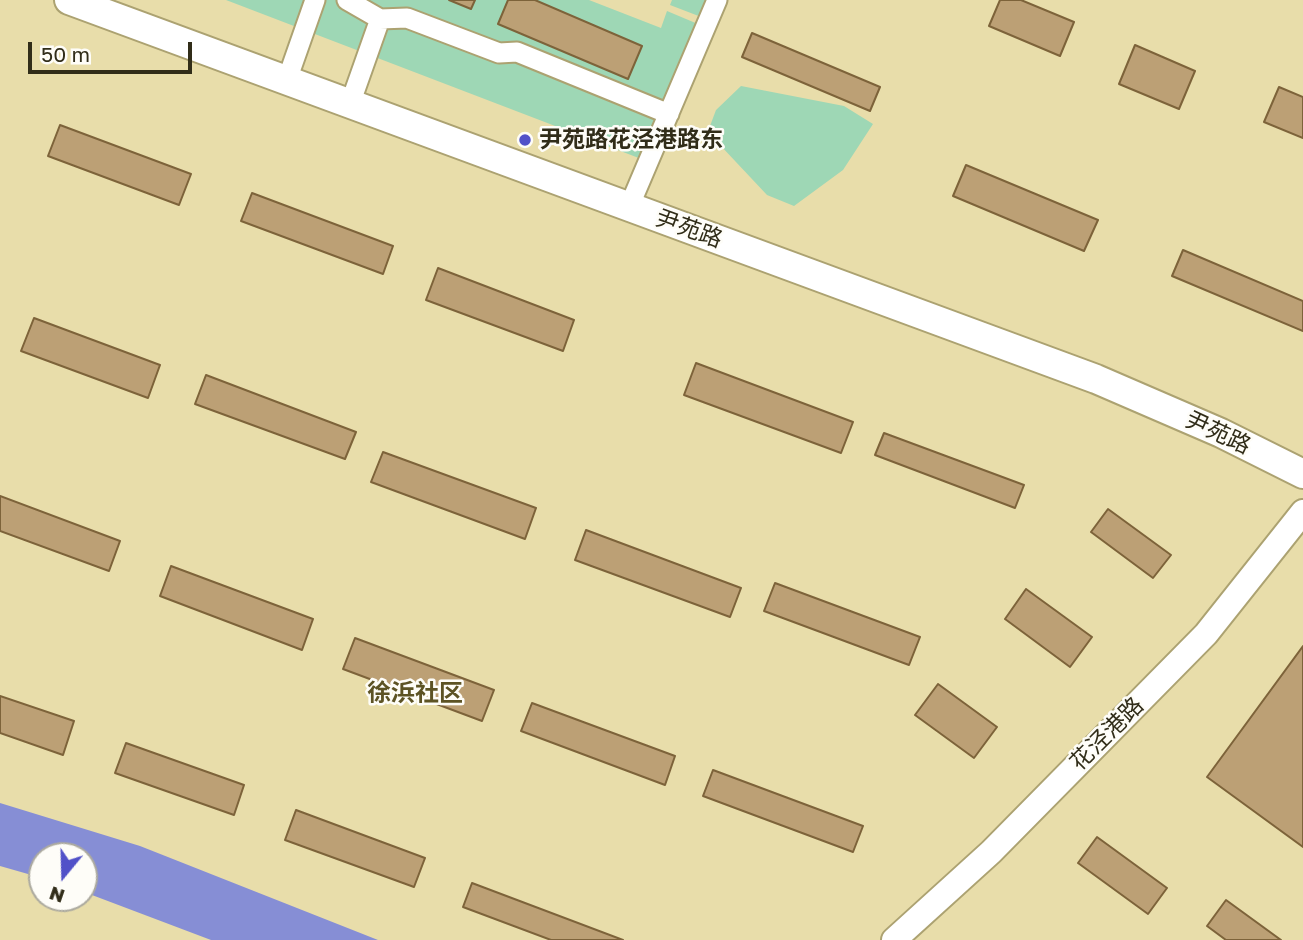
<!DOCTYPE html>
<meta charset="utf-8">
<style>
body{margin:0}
#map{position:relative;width:1303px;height:940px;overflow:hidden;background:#e8ddaa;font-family:"Golos Text",sans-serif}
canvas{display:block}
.north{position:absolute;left:28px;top:842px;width:70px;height:70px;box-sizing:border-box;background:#fefdf8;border:2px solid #acaa9f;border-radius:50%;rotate:199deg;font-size:19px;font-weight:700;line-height:28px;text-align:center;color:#312d19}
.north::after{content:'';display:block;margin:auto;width:24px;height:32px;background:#5151c8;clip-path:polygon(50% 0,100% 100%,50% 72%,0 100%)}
.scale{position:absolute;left:28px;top:42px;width:164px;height:32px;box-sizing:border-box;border:4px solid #312d19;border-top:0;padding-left:9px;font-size:21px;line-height:24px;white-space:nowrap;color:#312d19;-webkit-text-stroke:5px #fefdf8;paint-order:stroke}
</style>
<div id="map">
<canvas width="1303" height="940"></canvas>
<div class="north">N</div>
<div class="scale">50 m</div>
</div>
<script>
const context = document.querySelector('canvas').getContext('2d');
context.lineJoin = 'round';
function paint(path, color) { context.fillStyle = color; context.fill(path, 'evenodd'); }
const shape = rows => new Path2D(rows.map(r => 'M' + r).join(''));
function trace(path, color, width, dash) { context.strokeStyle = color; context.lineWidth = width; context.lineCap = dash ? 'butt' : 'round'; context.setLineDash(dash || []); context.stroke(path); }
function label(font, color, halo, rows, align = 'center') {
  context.font = font + ' "Golos Text","Noto Sans SC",sans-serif'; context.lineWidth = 5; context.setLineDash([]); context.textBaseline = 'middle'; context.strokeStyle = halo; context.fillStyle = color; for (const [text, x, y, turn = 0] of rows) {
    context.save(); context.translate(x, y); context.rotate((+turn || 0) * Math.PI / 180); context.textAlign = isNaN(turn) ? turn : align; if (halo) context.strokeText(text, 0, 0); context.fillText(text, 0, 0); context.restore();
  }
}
paint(shape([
 [226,0,589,0,661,28,667,11,705,27,644,160],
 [672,0,717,0,709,20,670,5],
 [741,86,844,106,873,124,843,170,794,206,767,195,720,145,710,126,716,110]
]), '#9ed7b5');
paint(shape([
 [0,803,140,846,378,940,211,940,84,892,84,856,42,856,42,878,0,866]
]), '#868ed5');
const building = shape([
 [449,0,475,0,471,9,449,0],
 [508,0,535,0,642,46,628,79,498,24,508,0],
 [1000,0,1021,0,1074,22,1060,56,989,26,1000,0],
 [752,33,880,87,870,111,742,57,752,33],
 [1135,45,1195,71,1179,109,1119,84,1135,45],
 [1279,87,1303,97,1303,138,1264,122,1279,87],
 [60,125,191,174,179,205,48,156,60,125],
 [966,165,1098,220,1084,251,953,196,966,165],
 [252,193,393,246,383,274,241,221,252,193],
 [1183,250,1303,301,1303,331,1172,276,1183,250],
 [438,268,574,320,563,351,426,300,438,268],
 [34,318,160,365,148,398,21,351,34,318],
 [696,363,853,422,841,453,684,395,696,363],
 [206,375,356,432,345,459,195,404,206,375],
 [884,433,1024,485,1015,508,875,455,884,433],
 [383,452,536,508,525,539,371,482,383,452],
 [0,496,120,541,109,571,0,531,0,496],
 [1108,509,1171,555,1153,578,1091,532,1108,509],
 [586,530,741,588,730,617,575,560,586,530],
 [171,566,313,619,302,650,160,596,171,566],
 [775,583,920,637,909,665,764,611,775,583],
 [1026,589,1092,637,1070,667,1005,619,1026,589],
 [355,638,494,690,482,721,343,669,355,638],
 [1303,646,1303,847,1207,777,1303,646],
 [938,684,997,727,974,758,915,715,938,684],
 [0,696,74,721,63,755,0,733,0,696],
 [532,703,675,756,665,785,521,731,532,703],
 [126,743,244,785,234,815,115,773,126,743],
 [713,770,863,826,853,852,703,796,713,770],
 [296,810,425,858,414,887,285,840,296,810],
 [1097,837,1167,888,1148,914,1078,863,1097,837],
 [472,883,623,940,551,940,463,907,472,883],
 [1226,900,1281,940,1226,940,1207,926,1226,900]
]);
paint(building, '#bca075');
trace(building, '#7d633a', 2);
const minor = shape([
 [347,0,380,19,350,104],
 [380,19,407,18,499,53,517,52,669,114],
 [287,80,315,0],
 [629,207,717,0]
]);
const tertiary = shape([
 [894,940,991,852,1206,634,1303,512]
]);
const secondary = shape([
 [69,0,1096,379,1221,433,1303,474]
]);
trace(minor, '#aca271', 23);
trace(tertiary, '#aca271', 28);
trace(secondary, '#aca271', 32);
trace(minor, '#fff', 19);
trace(tertiary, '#fff', 24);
trace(secondary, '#fff', 28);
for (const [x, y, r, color] of [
 [525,140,7,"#5151c8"]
]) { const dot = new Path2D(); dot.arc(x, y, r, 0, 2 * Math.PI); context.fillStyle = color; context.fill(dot); trace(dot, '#fefdf8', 2.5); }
label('bold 23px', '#312d19', '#fefdf8', [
 ["尹苑路花泾港路东",539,140]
], 'left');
label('23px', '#312d19', '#fefdf8', [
 ["尹苑路",689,229,20],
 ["尹苑路",1218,433,25],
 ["花泾港路",1107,734,-45]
]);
label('bold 24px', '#5d5324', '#fefdf8', [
 ["徐浜社区",415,693]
]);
</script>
